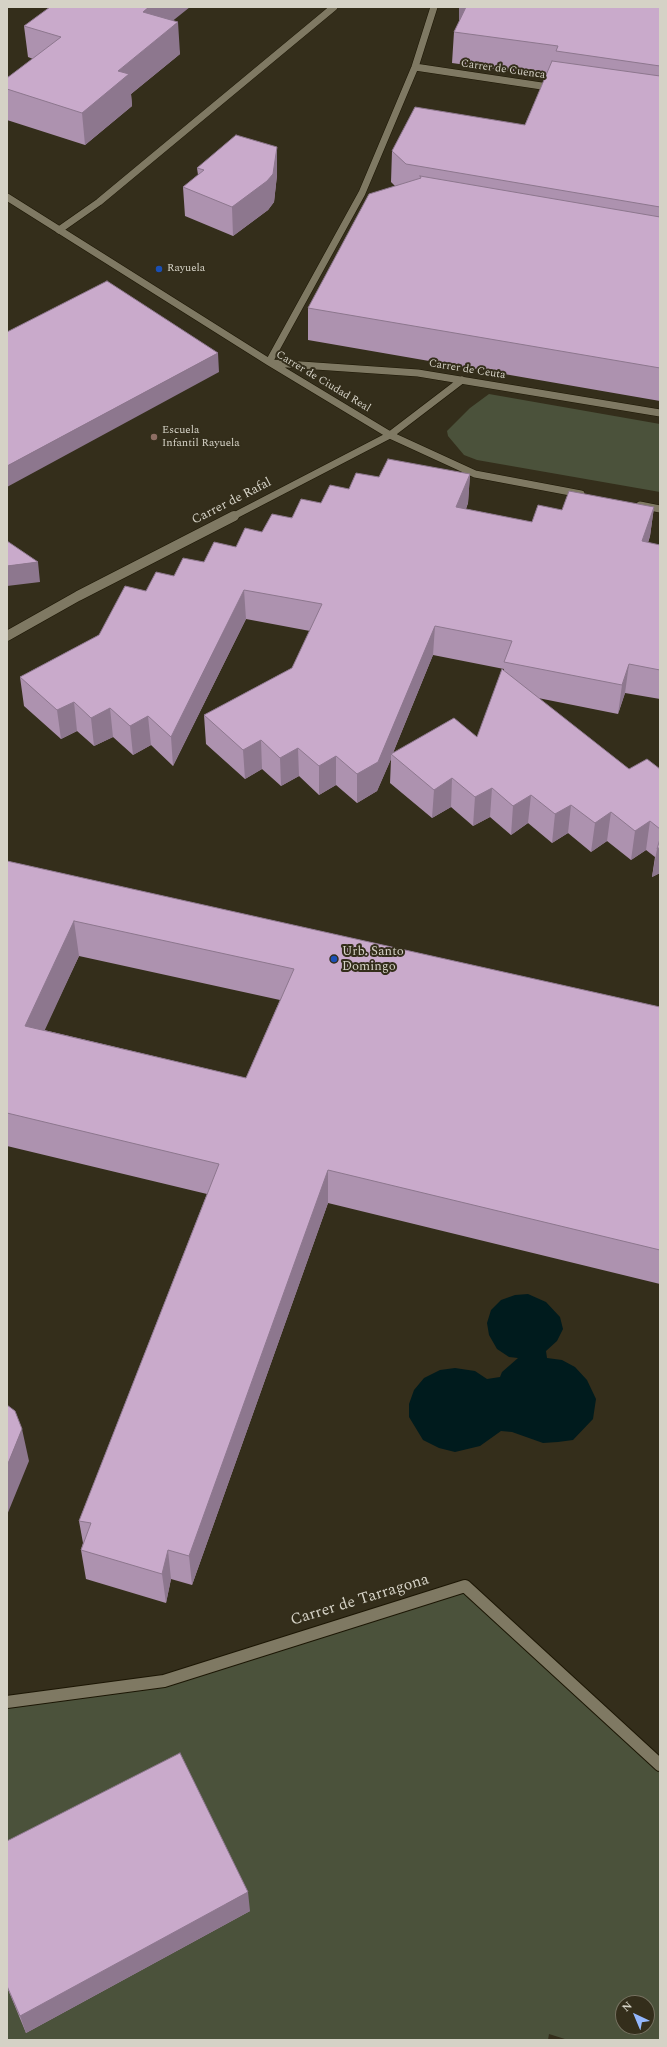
<!DOCTYPE html>
<style>
body{margin:0}
#map{position:relative;width:667px;height:2047px;overflow:hidden;background:#342e1b;font-family:Spectral,serif}
canvas{display:block}
.frame{position:absolute;inset:0;border:8px solid #d5d2c6;pointer-events:none}
.north{position:absolute;left:615px;top:1995px;width:40px;height:40px;box-sizing:border-box;background:#342e1b;border:1px solid #74705f;border-radius:50%;rotate:316deg;font-size:11px;font-weight:700;line-height:16px;text-align:center;color:#d5d2c6}
.north::after{content:'';display:block;margin:auto;width:14px;height:18px;background:#93b7fd;clip-path:polygon(50% 0,100% 100%,50% 72%,0 100%)}
</style>
<div id="map">
<canvas width="667" height="2047"></canvas>
<div class="frame"></div>
<div class="north">N</div>
</div>
<script>
const context = document.querySelector('canvas').getContext('2d');
context.lineJoin = 'round';
function paint(path, color) { context.fillStyle = color; context.fill(path, 'evenodd'); }
const shape = rows => new Path2D(rows.map(r => 'M' + r).join(''));
function trace(path, color, width, dash) { context.strokeStyle = color; context.lineWidth = width; context.lineCap = dash ? 'butt' : 'round'; context.setLineDash(dash || []); context.stroke(path); }
function label(font, color, halo, rows, align = 'center') {
  context.font = font + ' Spectral,serif'; context.lineWidth = 4; context.setLineDash([]); context.textBaseline = 'middle'; context.strokeStyle = halo; context.fillStyle = color; for (const [text, x, y, turn = 0] of rows) {
    context.save(); context.translate(x, y); context.rotate((+turn || 0) * Math.PI / 180); context.textAlign = isNaN(turn) ? turn : align; if (halo) context.strokeText(text, 0, 0); context.fillText(text, 0, 0); context.restore();
  }
}
paint(shape([
 [489,394,660,424,660,492,477,460,464,455,448,436,447,431,470,408],
 [465,1586,660,1765,660,2040,568,2040,549,2034,548,2040,7,2040,7,1702,164,1681],
 [623,2003,647,2003,647,2027,623,2027]
]), '#4b523b');
paint(shape([
 [528,1294,546,1302,560,1317,563,1329,557,1341,546,1351,547,1358,562,1360,575,1367,587,1380,596,1399,593,1419,573,1440,558,1442,543,1443,512,1432,501,1431,480,1446,455,1452,439,1448,423,1440,409,1417,409,1404,414,1390,424,1378,440,1370,455,1368,475,1371,487,1379,500,1377,502,1372,518,1358,509,1357,497,1349,489,1335,487,1323,491,1310,501,1300,515,1295]
]), '#001b1d');
const lane = shape([
 [59,230,99,202,334,7]
]);
const streetFar2 = shape([
 [415,67,555,88],
 [7,197,269,362,390,435,475,474,581,494],
 [269,362,362,193,415,67,434,7],
 [272,363,418,373,660,413],
 [640,505,660,509],
 [232,517,390,435,462,380]
]);
const streetFar1 = shape([
 [7,636,78,596,234,516]
]);
const street = shape([
 [7,1702,164,1681,465,1586,660,1765]
]);
trace(lane, '#1c1604', 8);
trace(streetFar2, '#1c1604', 8);
trace(streetFar1, '#1c1604', 11);
trace(street, '#1c1604', 14);
trace(lane, '#7f7963', 7);
trace(streetFar2, '#7f7963', 7);
trace(streetFar1, '#7f7963', 10);
trace(street, '#7f7963', 12);
paint(shape([
 [459,7,660,7,660,401,308,340,308,308,395,186,391,182,392,151,525,125,546,76,452,63,454,32,459,22],
 [173,21,180,54,131,94,132,106,85,145,7,120,7,78,33,59,28,57,24,26],
 [197,168,277,175,274,202,268,210,233,236,185,216,183,187,198,175],
 [470,474,468,503,466,509,532,522,562,510,654,507,650,536,648,543,660,545,660,699,625,693,618,714,538,698,629,769,660,769,660,873,652,877,655,857,646,850,631,860,607,841,591,852,568,833,552,843,528,823,511,835,490,817,473,826,451,807,432,818,390,783,391,759,377,791,357,803,336,785,319,795,299,776,281,786,262,769,245,779,206,744,204,715,292,668,310,631,246,619,173,766,151,745,133,755,113,737,94,746,77,731,61,739,24,706,20,677,99,635,146,591,174,576,236,547,262,532,349,489,379,477],
 [433,655,504,669,504,671,477,737,393,753],
 [7,861,660,1007,660,1284,328,1203,192,1585,171,1579,166,1603,86,1579,81,1550,83,1543,79,1521,207,1194,7,1146],
 [79,956,280,1000,246,1078,44,1030],
 [7,1841,250,1911,26,2033,7,1987]
]), '#ad92af');
paint(shape([
 [149,7,190,7,145,43,143,12],
 [459,7,477,7,459,24],
 [178,22,180,54,131,94,132,106,85,145,82,113,118,71],
 [277,147,277,175,274,202,268,210,233,236,232,207],
 [218,353,219,372,7,487,7,466],
 [470,474,468,503,455,536,456,507],
 [654,507,650,536,638,570,642,541],
 [38,562,40,582,7,586,7,566],
 [244,590,246,619,173,766,171,737],
 [435,626,433,655,392,755,391,754,391,759,377,791,357,803,357,774],
 [629,664,625,693,618,714,622,685],
 [74,702,77,731,61,739,57,710],
 [110,708,113,737,94,746,91,718],
 [148,716,151,745,133,755,130,726],
 [261,740,262,769,245,779,243,750],
 [298,748,299,776,281,786,280,758],
 [336,756,336,785,319,795,319,766],
 [452,778,451,807,432,818,434,790],
 [492,788,490,817,473,826,475,797],
 [531,795,528,823,511,835,513,806],
 [571,805,568,833,552,843,555,814],
 [611,812,607,841,591,852,595,823],
 [650,821,646,850,631,860,635,831],
 [660,847,660,873,652,877,657,849],
 [74,921,79,956,31,1060,25,1026],
 [328,1170,328,1203,192,1585,189,1556],
 [22,1429,29,1461,7,1515,7,1466],
 [168,1550,171,1579,166,1603,162,1574],
 [248,1892,250,1911,26,2033,20,2016]
]), '#8d778e');
const building = shape([
 [50,7,149,7,143,12,178,22,118,71,129,74,82,113,7,89,7,78,61,37,24,26,50,7],
 [466,7,660,7,660,66,556,51,558,46,454,32,466,7],
 [552,61,660,76,660,207,406,164,392,151,415,107,525,125,552,61],
 [236,135,277,147,273,174,267,181,232,207,183,187,204,170,197,168,236,135],
 [420,176,660,217,660,368,308,308,369,194,421,178,420,176],
 [107,281,218,353,7,466,7,332,107,281],
 [388,459,470,474,456,507,532,522,538,505,562,510,569,491,654,507,642,541,660,545,660,670,629,664,622,685,504,662,512,641,435,626,378,762,357,774,336,756,319,766,298,748,280,758,261,740,243,750,204,715,292,668,322,604,244,590,171,737,148,716,130,726,110,708,91,718,74,702,57,710,20,677,99,635,125,586,146,591,156,572,174,576,183,558,204,562,214,542,236,547,245,528,262,532,272,514,292,518,301,499,321,503,330,485,349,489,356,473,379,477,388,459],
 [7,541,38,562,7,566,7,541],
 [502,669,629,769,647,759,660,769,660,829,650,821,635,831,611,812,595,823,571,805,555,814,531,795,513,806,492,788,475,797,452,778,434,790,391,754,454,718,477,737,502,669],
 [660,839,660,847,657,849,660,839],
 [7,861,660,1007,660,1250,328,1170,189,1556,168,1550,162,1574,81,1550,91,1523,79,1521,219,1164,7,1113,7,861],
 [74,921,294,969,246,1078,25,1026,74,921],
 [7,1405,15,1411,22,1429,7,1466,7,1405],
 [180,1753,248,1892,20,2016,7,1986,7,1841,180,1753]
]);
paint(building, '#c9aacb');
trace(building, '#8d778e', 1);
for (const [x, y, r, color] of [
 [159,269,4,"#1a4fb4"],
 [154,437,4,"#8d6e63"],
 [334,959,4,"#1a4fb4"]
]) { const dot = new Path2D(); dot.arc(x, y, r, 0, 2 * Math.PI); context.fillStyle = color; context.fill(dot); trace(dot, '#342e1b', 1.5); }
label('11px', '#d5d2c6', '#342e1b', [
 ["Carrer de Cuenca",503,70,8],
 ["Carrer de Ceuta",467,370,9],
 ["Carrer de Ciudad Real",323,382,31]
]);
label('11px', '#d5d2c6', '#342e1b', [
 ["Rayuela",167,269],
 ["Escuela",162,431],
 ["Infantil Rayuela",162,444]
], 'left');
label('13px', '#d5d2c6', '#342e1b', [
 ["Carrer de Rafal",232,502,-27]
]);
label('13px', '#d5d2c6', '#342e1b', [
 ["Urb. Santo",342,952],
 ["Domingo",342,967]
], 'left');
label('16px', '#d5d2c6', '#342e1b', [
 ["Carrer de Tarragona",360,1601,-17]
]);
</script>
